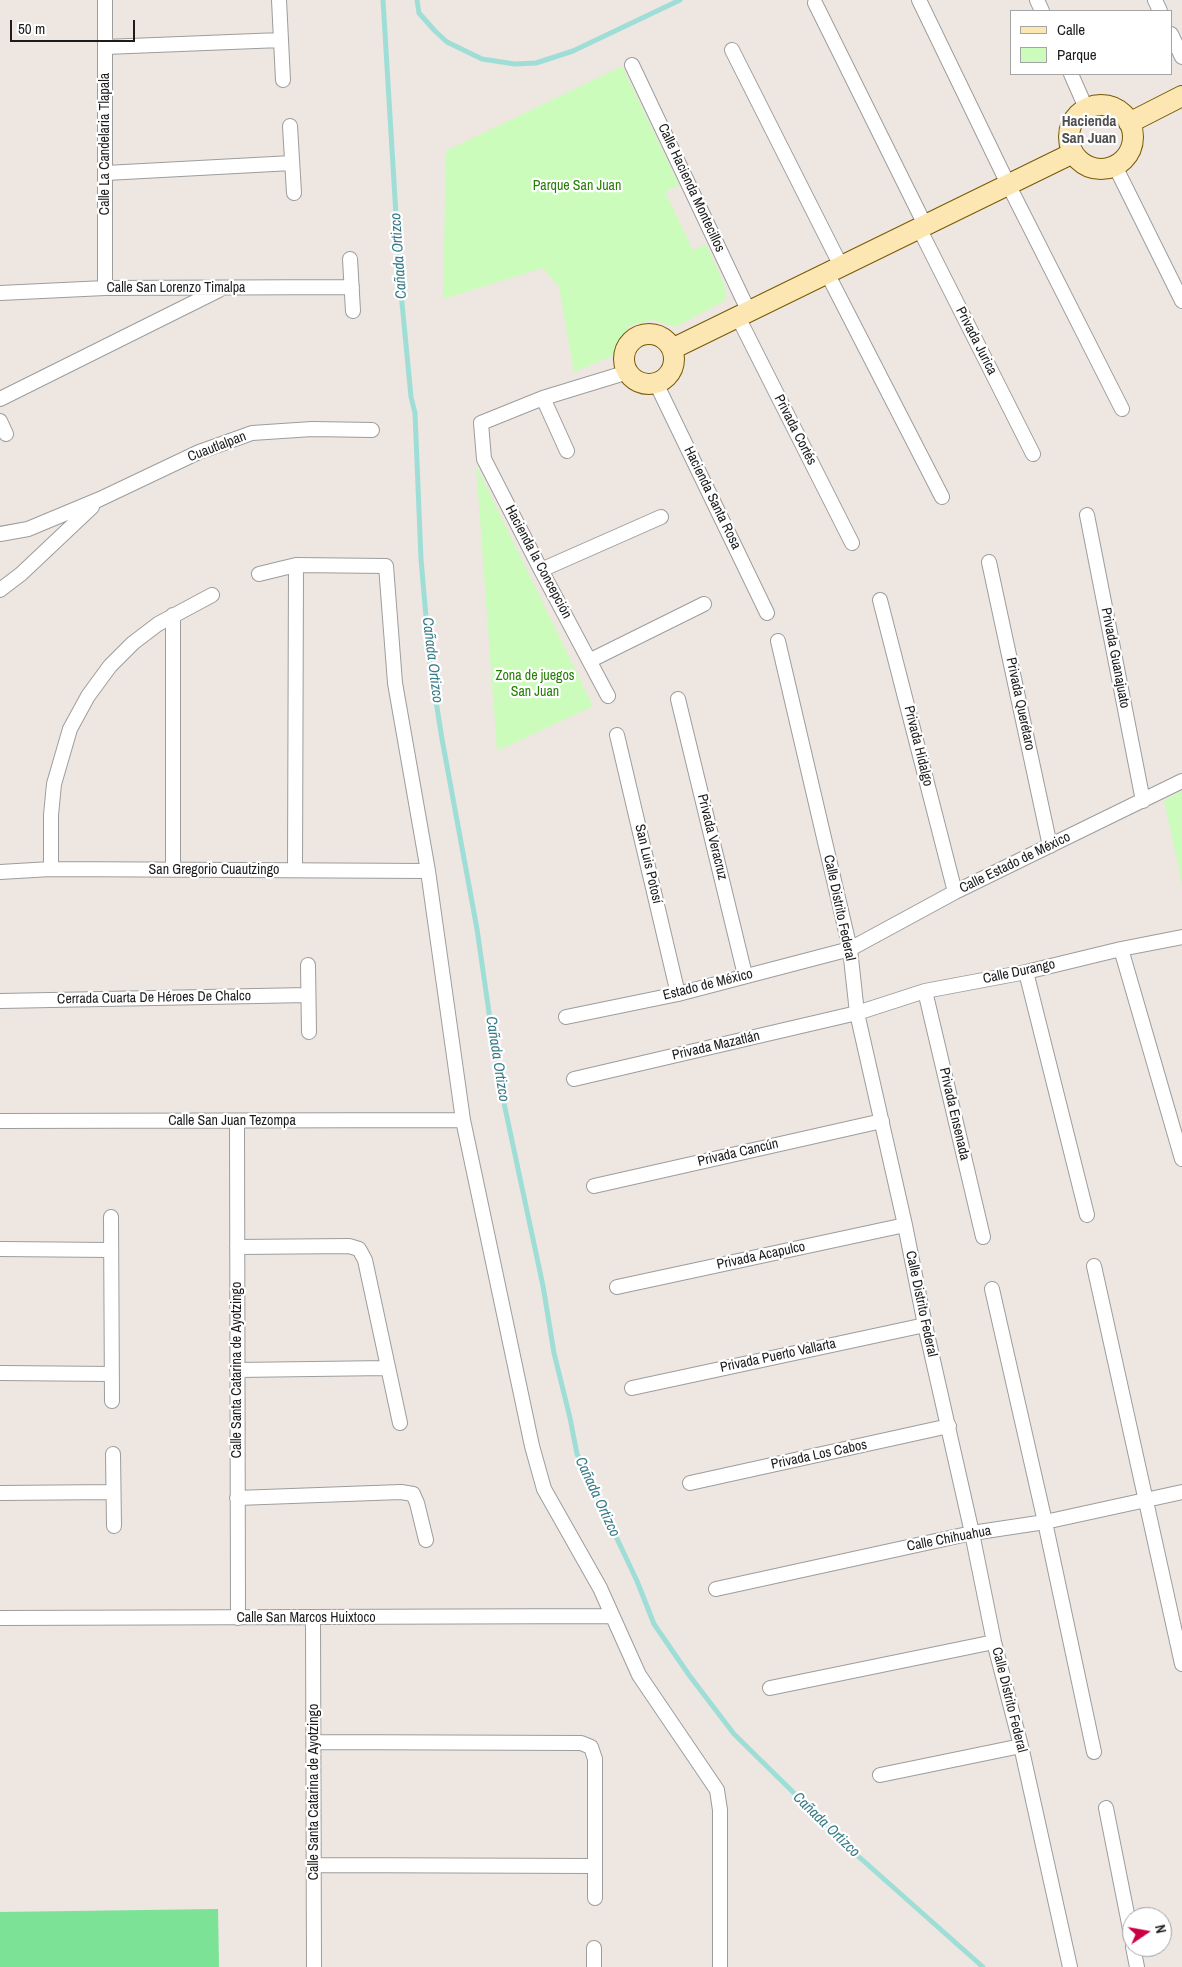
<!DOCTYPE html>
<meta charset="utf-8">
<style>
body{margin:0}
#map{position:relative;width:1182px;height:1967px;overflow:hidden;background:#eee6e1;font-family:"Archivo Narrow",sans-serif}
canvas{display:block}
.legend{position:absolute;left:1010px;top:10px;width:162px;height:65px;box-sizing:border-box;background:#fff;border:1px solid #a4a4a4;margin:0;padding:6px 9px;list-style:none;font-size:15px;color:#1c1c1c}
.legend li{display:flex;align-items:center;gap:10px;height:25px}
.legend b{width:25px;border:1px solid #a4a4a4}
.north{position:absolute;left:1122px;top:1907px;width:50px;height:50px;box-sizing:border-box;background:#fff;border:1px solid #a4a4a4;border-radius:50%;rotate:78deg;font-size:14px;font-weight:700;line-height:20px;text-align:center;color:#1c1c1c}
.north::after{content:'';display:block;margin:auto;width:18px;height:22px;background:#c90046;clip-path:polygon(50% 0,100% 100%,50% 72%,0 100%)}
.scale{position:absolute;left:10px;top:20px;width:125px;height:22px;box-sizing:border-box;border:2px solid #1c1c1c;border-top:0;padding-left:6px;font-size:15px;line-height:18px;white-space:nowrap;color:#1c1c1c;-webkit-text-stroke:4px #fff;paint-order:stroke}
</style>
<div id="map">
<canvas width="1182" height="1967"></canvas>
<ul class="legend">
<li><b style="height:6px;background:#fce6b2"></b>Calle</li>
<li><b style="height:14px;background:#ccfcbb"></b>Parque</li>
</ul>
<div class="north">N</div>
<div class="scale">50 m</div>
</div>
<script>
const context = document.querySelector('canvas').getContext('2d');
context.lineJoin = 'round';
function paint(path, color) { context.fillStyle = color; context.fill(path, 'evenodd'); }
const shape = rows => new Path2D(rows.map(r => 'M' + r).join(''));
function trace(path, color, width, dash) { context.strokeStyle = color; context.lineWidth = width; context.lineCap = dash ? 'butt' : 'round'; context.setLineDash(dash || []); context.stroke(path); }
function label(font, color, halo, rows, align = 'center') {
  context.font = font + ' "Archivo Narrow",sans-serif'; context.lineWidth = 4.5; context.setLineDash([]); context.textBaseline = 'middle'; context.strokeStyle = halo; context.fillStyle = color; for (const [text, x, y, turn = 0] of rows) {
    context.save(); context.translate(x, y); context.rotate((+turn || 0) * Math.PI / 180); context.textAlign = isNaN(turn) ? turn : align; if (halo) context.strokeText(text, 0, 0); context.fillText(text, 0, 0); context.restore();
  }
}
paint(shape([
 [622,66,679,185,665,192,693,250,706,244,725,286,726,300,675,327,653,320,629,326,614,355,574,372,559,287,543,268,443,299,446,151],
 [476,465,593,706,497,751],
 [1182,791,1182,884,1164,800]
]), '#ccfcbb');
paint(shape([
 [218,1909,219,1967,0,1967,0,1912]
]), '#7be296');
trace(shape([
 [383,0,400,282,411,397,415,413,421,559,430,663,442,739,477,929,498,1075,543,1286,554,1353,570,1418,577,1454,637,1581,654,1624,689,1675,734,1734,858,1856,983,1967],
 [417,0,419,13,435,31,447,42,482,59,515,64,536,63,573,51,680,0]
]), '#9fded7', 5);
const street = shape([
 [105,0,105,288],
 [279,0,283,80],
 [919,0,1008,184,1122,409],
 [1037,0,1042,11],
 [1155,0,1160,11],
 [815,3,925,225],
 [1171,34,1182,57],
 [105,47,281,40],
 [732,50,841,266],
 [632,65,749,312],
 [1071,74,1086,108],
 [290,126,294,193],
 [1115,166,1182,301],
 [106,173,292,163],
 [919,228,1033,454],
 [350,259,353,311],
 [827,273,942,497],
 [0,293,105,288,352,287],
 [738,317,852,543],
 [656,383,767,613],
 [543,398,567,451],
 [0,399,219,290],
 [0,421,6,434],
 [1087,515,1143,801],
 [0,534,28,529,100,499,199,452,252,433,312,429,372,430],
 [989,562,1050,846],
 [541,570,661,517],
 [259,574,296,565,386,566,395,683,428,871,463,1120,532,1446,544,1489,600,1588,639,1675,717,1790,720,1810,720,1967],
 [0,590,21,574,92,507],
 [880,600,955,892],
 [173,615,173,870],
 [778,641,850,949,857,1013,905,1225,925,1325,972,1533,994,1642,1021,1746,1070,1967],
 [591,660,704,604],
 [608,696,541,570,484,459,481,423,543,398,628,372],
 [678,699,745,975],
 [617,735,678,994],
 [51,869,51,815,54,784,70,729,88,696,110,666,133,643,158,624,212,595],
 [295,870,296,565],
 [0,872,51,869,428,871],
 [1121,949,1182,1159],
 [308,965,309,1032],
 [1026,972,1087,1215],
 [925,991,983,1237],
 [0,1001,308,995],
 [566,1017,678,994,850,949,955,892,1182,781],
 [574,1079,857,1013,925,991,1026,972,1121,949,1182,937],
 [0,1121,463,1120],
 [237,1121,238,1618],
 [594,1186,882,1121],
 [111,1217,112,1401],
 [237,1247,349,1246,359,1249,365,1260,400,1423],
 [0,1249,111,1250],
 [1094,1266,1182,1664],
 [617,1287,905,1225],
 [992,1289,1045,1522,1094,1752],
 [237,1370,388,1368],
 [0,1373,112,1374],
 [632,1388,925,1325],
 [113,1454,114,1526],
 [690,1483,949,1426],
 [0,1493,113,1492],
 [237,1498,401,1492,413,1494,417,1503,426,1540],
 [716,1589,972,1533,1045,1522,1182,1492],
 [0,1618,612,1616],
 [313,1618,314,1967],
 [770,1688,994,1642],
 [314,1742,581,1743,591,1747,595,1759,595,1898],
 [880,1775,1021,1746],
 [1106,1808,1132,1939],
 [314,1865,594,1866],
 [1133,1947,1137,1967],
 [594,1967,594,1948]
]);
const secondary = shape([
 '1069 137a32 32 0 1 1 64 0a32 32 0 1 1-64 0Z',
 [1129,123,1182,96],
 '624 359a25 25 0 1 1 50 0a25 25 0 1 1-50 0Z',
 [672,349,1073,153]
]);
trace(street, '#9d9d9d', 16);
trace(secondary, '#775a00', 22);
trace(street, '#fff', 14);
trace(secondary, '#fce6b2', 20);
label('14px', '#1c1c1c', '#fff', [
 ["Calle La Candelaria Tlapala",105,144,-90],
 ["Calle Hacienda Montecillos",691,188,65],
 ["Calle San Lorenzo Timalpa",176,288],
 ["Privada Jurica",976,341,63],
 ["Privada Cortés",795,430,63],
 ["Cuautlalpan",217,447,-21],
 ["Hacienda Santa Rosa",712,498,64],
 ["Hacienda la Concepción",538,562,62],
 ["Privada Guanajuato",1115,658,79],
 ["Privada Querétaro",1020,704,78],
 ["Privada Hidalgo",918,746,76],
 ["Privada Veracruz",712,837,76],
 ["Calle Estado de México",1015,863,-26],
 ["San Luis Potosí",648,864,77],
 ["San Gregorio Cuautzingo",214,870],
 ["Calle Distrito Federal",839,908,78],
 ["Calle Durango",1019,972,-12],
 ["Estado de México",708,985,-14],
 ["Cerrada Cuarta De Héroes De Chalco",154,998,-1],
 ["Privada Mazatlán",716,1046,-13],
 ["Privada Ensenada",954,1114,77],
 ["Calle San Juan Tezompa",232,1121],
 ["Privada Cancún",738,1153,-13],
 ["Privada Acapulco",761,1256,-12],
 ["Calle Distrito Federal",921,1304,78],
 ["Privada Puerto Vallarta",778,1356,-12],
 ["Calle Santa Catarina de Ayotzingo",237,1370,-90],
 ["Privada Los Cabos",819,1455,-12],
 ["Calle Chihuahua",949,1539,-11],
 ["Calle San Marcos Huixtoco",306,1618],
 ["Calle Distrito Federal",1009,1700,76],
 ["Calle Santa Catarina de Ayotzingo",314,1792,-90]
]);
label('14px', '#267e06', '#fff', [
 ["Parque San Juan",577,186],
 ["Zona de juegos",535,676],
 ["San Juan",535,692]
]);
label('bold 15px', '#4f4f4f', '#fff', [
 ["Hacienda",1089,122],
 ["San Juan",1089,139]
]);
label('italic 15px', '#387c88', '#fff', [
 ["Cañada Ortizco",399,256,-94],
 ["Cañada Ortizco",432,660,83],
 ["Cañada Ortizco",497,1059,81],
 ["Cañada Ortizco",597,1497,65],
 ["Cañada Ortizco",826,1825,44]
]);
</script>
